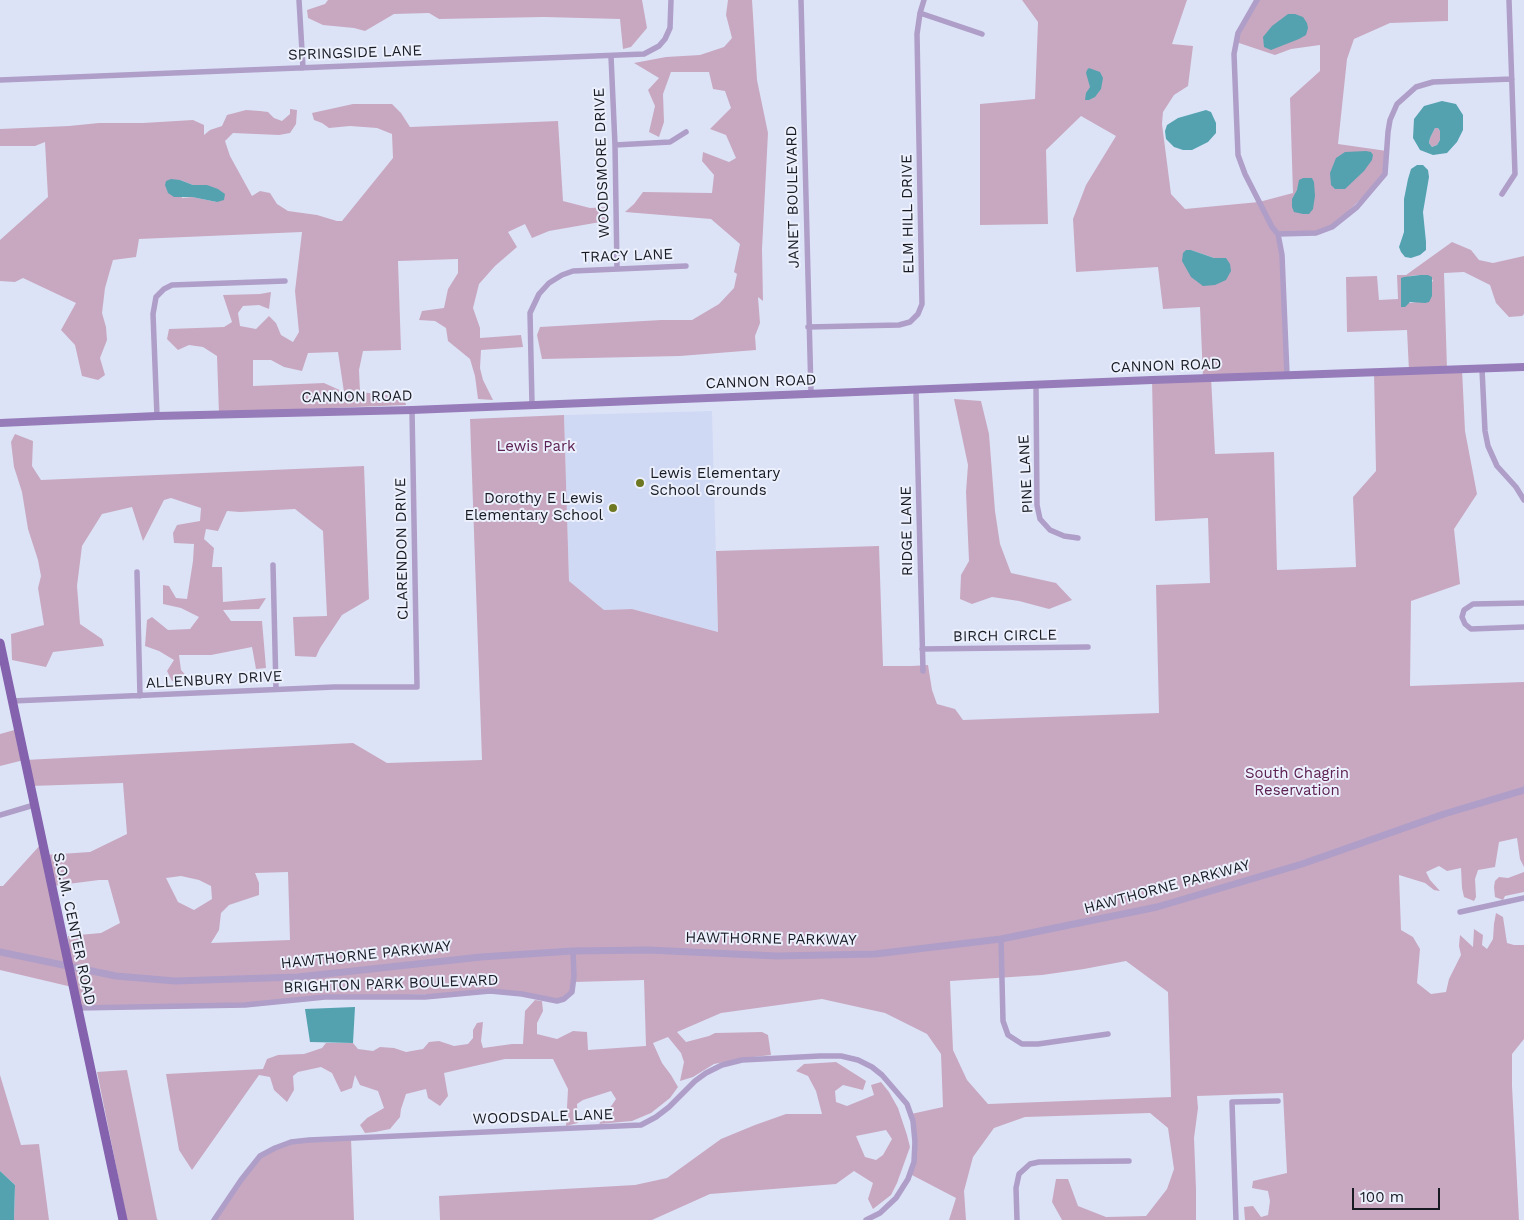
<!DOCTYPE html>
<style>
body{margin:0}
#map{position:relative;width:1524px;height:1220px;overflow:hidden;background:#dce3f7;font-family:"Work Sans",sans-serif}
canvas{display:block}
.scale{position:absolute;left:1352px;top:1188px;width:88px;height:22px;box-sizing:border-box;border:2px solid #171a21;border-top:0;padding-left:6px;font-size:15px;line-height:18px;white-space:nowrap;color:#171a21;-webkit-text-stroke:4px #ecf0fd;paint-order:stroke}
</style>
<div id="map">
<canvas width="1524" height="1220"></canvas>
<div class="scale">100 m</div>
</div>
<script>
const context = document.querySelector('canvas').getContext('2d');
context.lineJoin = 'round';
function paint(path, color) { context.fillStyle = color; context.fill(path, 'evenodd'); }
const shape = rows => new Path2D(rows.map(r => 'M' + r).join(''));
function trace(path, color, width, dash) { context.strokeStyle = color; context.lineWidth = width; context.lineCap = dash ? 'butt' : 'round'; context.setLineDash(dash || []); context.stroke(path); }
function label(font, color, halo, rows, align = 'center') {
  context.font = font + ' "Work Sans",sans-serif'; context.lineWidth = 4; context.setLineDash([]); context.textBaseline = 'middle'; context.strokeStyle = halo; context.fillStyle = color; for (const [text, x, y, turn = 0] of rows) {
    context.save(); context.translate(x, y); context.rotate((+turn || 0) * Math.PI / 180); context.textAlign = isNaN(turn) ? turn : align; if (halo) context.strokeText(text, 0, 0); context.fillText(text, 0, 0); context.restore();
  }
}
paint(shape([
 [712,411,718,632,632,609,604,610,569,581,564,415]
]), '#d0d9f4');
paint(shape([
 [328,0,642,0,647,28,631,47,623,49,620,19,544,17,439,19,429,13,394,14,365,31,354,28,323,25,308,18,307,10,325,4],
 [728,0,752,0,757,80,768,133,762,249,763,301,758,297,760,323,755,336,756,350,680,356,542,359,537,335,540,327,661,320,692,320,719,304,734,288,737,274,734,272,740,244,711,219,625,212,634,204,643,192,712,193,714,175,702,161,703,152,729,162,736,158,726,135,710,129,731,108,725,91,713,89,709,72,671,72,663,94,664,122,659,137,649,132,655,106,648,90,659,78,634,63,666,57,700,55,724,47,732,38,726,15],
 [1022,0,1187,0,1172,44,1193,46,1188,86,1174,95,1163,112,1162,124,1171,194,1185,209,1259,202,1293,193,1290,98,1320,71,1320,45,1291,49,1275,55,1236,42,1257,0,1448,0,1448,21,1390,23,1354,39,1347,59,1338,144,1387,151,1385,174,1372,188,1332,227,1316,233,1278,235,1282,255,1286,373,1211,377,1215,454,1274,452,1277,570,1356,567,1353,497,1376,471,1374,372,1409,371,1407,330,1347,332,1346,277,1377,276,1379,300,1398,299,1397,275,1406,275,1452,242,1471,250,1479,260,1493,263,1524,256,1524,314,1522,316,1509,317,1496,303,1490,285,1464,272,1444,273,1447,369,1462,369,1465,431,1477,494,1454,529,1460,584,1411,601,1410,686,1524,682,1524,867,1520,859,1517,838,1499,842,1495,867,1478,870,1475,879,1476,897,1474,901,1464,897,1462,888,1461,868,1447,871,1439,866,1426,872,1430,880,1440,891,1434,890,1425,883,1399,875,1401,930,1413,937,1420,949,1417,983,1431,994,1446,992,1449,979,1461,955,1459,946,1460,935,1473,947,1474,929,1483,935,1482,945,1487,949,1493,939,1494,924,1496,913,1503,917,1507,943,1514,945,1524,945,1524,1039,1512,1054,1512,1086,1519,1220,1245,1220,1244,1207,1253,1206,1261,1217,1268,1215,1270,1201,1268,1191,1252,1188,1253,1181,1287,1173,1283,1093,1197,1096,1198,1108,1194,1138,1196,1189,1196,1220,1062,1220,1052,1202,1056,1179,1068,1179,1078,1206,1106,1217,1146,1216,1167,1189,1174,1169,1168,1128,1150,1113,1025,1117,994,1128,973,1157,964,1191,966,1220,949,1220,956,1198,910,1174,914,1162,911,1114,943,1107,941,1054,927,1034,885,1013,822,999,721,1013,677,1032,686,1042,709,1036,715,1033,762,1032,768,1035,771,1055,745,1058,714,1064,693,1077,680,1081,684,1062,681,1053,668,1037,653,1043,662,1063,671,1075,678,1087,670,1098,651,1113,632,1121,599,1124,616,1099,611,1091,583,1100,577,1104,578,1123,566,1126,568,1089,553,1059,505,1059,444,1073,448,1096,440,1106,428,1098,426,1089,406,1094,401,1109,400,1117,390,1129,375,1132,365,1133,360,1125,367,1118,384,1108,378,1091,360,1085,355,1075,352,1088,341,1092,332,1073,321,1067,298,1072,293,1076,294,1090,287,1102,274,1090,270,1077,259,1075,192,1170,179,1150,166,1074,263,1069,267,1059,278,1055,304,1054,322,1048,326,1043,353,1043,358,1049,373,1051,380,1047,394,1048,406,1052,423,1049,429,1042,439,1041,454,1046,468,1044,473,1038,473,1030,477,1023,483,1022,481,1041,483,1048,512,1044,523,1044,525,1011,535,1000,542,1001,543,1011,537,1023,537,1034,557,1039,573,1031,587,1032,588,1050,646,1046,644,980,574,982,572,992,557,1001,522,994,469,993,369,996,265,1003,77,1008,72,987,0,970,0,886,3,886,42,843,45,855,90,852,127,834,123,783,30,786,24,760,0,766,0,734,18,729,25,760,353,743,387,763,482,760,470,419,564,415,569,581,604,610,632,609,718,632,716,551,879,546,883,666,912,666,928,665,932,690,937,704,955,709,963,720,1159,713,1156,585,1210,583,1208,518,1155,521,1152,380,1203,378,1200,307,1163,309,1158,267,1076,272,1073,219,1086,185,1116,136,1081,116,1046,150,1048,224,980,225,980,104,1035,99,1038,22],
 [1191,250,1214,258,1226,258,1191,277],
 [1420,275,1433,280,1431,285,1432,295,1417,302,1401,304,1401,283,1410,276],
 [288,872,290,940,211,943,219,930,221,913,229,905,259,895,259,883,255,873],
 [181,876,199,880,211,886,212,899,194,910,178,902,166,878],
 [99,880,108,880,120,923,101,933,68,936,69,949,52,886],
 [1126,961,1168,992,1171,1097,988,1104,967,1080,953,1050,950,981,1042,975,1084,969],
 [353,104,392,104,401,113,410,127,558,121,563,201,590,208,606,207,606,221,549,231,532,238,525,224,508,232,517,247,495,266,479,284,473,308,480,328,480,338,521,335,523,347,481,350,480,368,483,380,493,400,478,399,475,376,470,359,448,341,446,328,435,321,419,320,422,311,444,308,448,289,458,273,458,259,398,261,401,350,363,351,359,370,360,392,386,395,405,401,406,405,254,411,219,414,217,356,203,347,189,345,178,350,167,339,169,329,224,327,232,322,223,295,260,294,271,292,269,309,259,305,243,306,238,313,240,326,256,329,269,316,276,323,281,335,293,342,299,332,295,291,302,232,139,239,136,257,113,260,105,288,102,313,106,327,107,340,100,358,105,375,98,380,82,376,75,345,61,330,76,303,23,278,15,282,0,281,0,240,48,197,45,142,35,146,0,146,0,129,69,126,99,123,143,123,193,120,204,125,204,135,210,130,222,126,227,115,246,110,260,111,268,112,274,118,282,121,290,114,290,109,297,110,296,124,290,133,279,135,233,133,225,141,230,156,252,196,260,191,270,193,277,204,288,211,317,215,337,221,342,221,393,158,392,134,377,128,350,126,329,128,322,123,314,120,312,113],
 [180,180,193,185,207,185,217,202,192,197,182,198],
 [338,352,344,392,324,383,253,386,253,360,271,360,284,367,302,371,308,353],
 [1435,128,1438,128,1440,131,1440,140,1437,145,1432,147,1429,143,1430,138],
 [954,399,981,401,989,434,995,511,1000,544,1011,573,1056,583,1072,600,1049,609,1019,601,992,597,972,604,960,599,961,575,969,561,966,492,968,465],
 [15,434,33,441,32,466,41,480,364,466,369,599,342,615,320,648,316,657,295,656,293,617,327,616,323,531,295,509,240,512,227,511,218,531,206,529,204,539,214,548,212,567,222,567,223,602,266,598,259,609,223,610,231,621,262,621,266,668,256,669,252,647,211,655,179,655,181,670,193,683,172,681,167,671,174,660,159,651,145,646,147,620,152,617,168,630,190,629,199,617,181,608,163,604,163,585,169,586,176,598,187,599,193,561,194,544,174,543,173,533,177,525,200,521,201,508,171,498,164,500,143,541,132,507,102,514,82,546,77,586,80,624,102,639,104,646,53,652,46,667,12,660,11,634,44,625,38,588,41,576,38,560,28,529,22,492,14,467,11,442],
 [1524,872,1524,892,1505,896,1503,900,1495,897,1494,887,1495,881,1499,877,1508,878],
 [836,1062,866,1081,863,1090,843,1085,835,1091,836,1102,847,1106,874,1095,871,1085,881,1082,889,1092,898,1108,907,1135,910,1147,897,1183,891,1195,873,1209,868,1199,873,1183,854,1171,836,1184,710,1194,652,1220,440,1220,439,1196,635,1185,667,1178,721,1139,755,1125,786,1114,822,1114,816,1091,808,1076,796,1071,804,1064],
 [886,1130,892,1139,883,1155,876,1160,865,1157,856,1136],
 [127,1070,157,1219,158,1220,127,1220,97,1072],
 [0,1075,21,1145,39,1144,49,1220,14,1220,15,1185,0,1171],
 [351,1138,354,1220,214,1220,260,1156,291,1142]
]), '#c8a8c0');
paint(shape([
 [1288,14,1295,14,1303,17,1307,23,1308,28,1306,35,1299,39,1271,50,1264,47,1263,37,1272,26],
 [1089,68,1100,72,1103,78,1101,89,1095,97,1089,100,1085,100,1086,93,1090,87,1086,73,1087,70],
 [1442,101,1456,104,1463,115,1463,130,1457,142,1447,153,1433,155,1420,150,1413,138,1414,119,1424,106],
 [1435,128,1438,128,1440,131,1440,140,1437,145,1432,147,1429,143,1430,138],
 [1206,110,1211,112,1216,123,1216,133,1208,142,1192,150,1183,150,1174,147,1166,139,1165,131,1167,125,1178,118],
 [1366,151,1371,152,1373,155,1372,160,1364,171,1345,189,1335,189,1331,185,1330,173,1336,158,1345,152],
 [1417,165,1423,165,1428,170,1429,177,1423,212,1426,242,1426,250,1420,255,1411,258,1405,257,1401,252,1399,247,1404,232,1404,199,1408,179,1411,169],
 [1303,178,1312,178,1314,182,1315,196,1313,209,1309,214,1303,214,1294,212,1292,207,1292,199,1297,190,1299,180],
 [171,179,180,180,193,185,207,185,218,189,225,194,224,200,217,202,192,197,174,197,168,193,165,185,166,181],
 [1186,250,1191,250,1214,258,1226,258,1230,264,1231,271,1226,280,1215,285,1203,286,1191,277,1182,261,1183,253],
 [1420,275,1428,275,1432,277,1432,296,1429,302,1425,303,1410,302,1405,307,1401,307,1401,278,1404,277],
 [355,1007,353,1043,310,1042,305,1009],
 [0,1171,15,1185,14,1220,0,1220]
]), '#54a2b0');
trace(shape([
 [299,0,303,68],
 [801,0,811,393],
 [1257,0,1238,33,1234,54,1238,155,1245,174,1272,227,1278,234,1282,255,1287,375],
 [920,13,982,34],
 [611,56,615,145,617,269],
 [0,80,644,54,659,46,665,39,670,28,671,0],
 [615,145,670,142,686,132],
 [1502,194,1515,174,1509,0],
 [1278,234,1316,233,1332,227,1357,207,1385,174,1388,132,1390,120,1397,104,1416,87,1433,82,1512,79],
 [808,327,899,325,910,322,918,314,922,304,917,34,920,13,924,0],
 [1482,369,1485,431,1488,446,1497,466,1516,487,1524,500],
 [1036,385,1037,505,1040,519,1050,530,1064,536,1078,538],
 [916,391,923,671],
 [532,404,530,313,539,294,549,283,562,275,573,271,686,266],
 [157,416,153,314,156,297,164,289,172,285,285,281],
 [273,565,276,689],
 [137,572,140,696],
 [1524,603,1473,604,1464,610,1462,617,1465,624,1471,629,1524,627],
 [922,649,1088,647],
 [12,701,334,687,417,687,412,410],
 [0,815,34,805],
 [1460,912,1524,898],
 [1001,939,1003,1021,1008,1035,1022,1044,1038,1044,1108,1034],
 [77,1008,245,1005,325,997,425,997,490,991,522,994,557,1001,564,999,572,992,574,976,573,951],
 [214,1220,241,1180,260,1156,275,1148,291,1142,309,1140,641,1125,656,1117,669,1107,695,1081,706,1073,722,1065,742,1060,820,1056,841,1056,858,1060,872,1067,882,1075,907,1104,913,1121,915,1142,914,1162,908,1179,896,1198,880,1213,866,1220],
 [1017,1220,1016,1188,1019,1174,1030,1164,1039,1162,1129,1161],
 [1236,1220,1232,1102,1278,1101]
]), '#af9ec8', 5.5);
trace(shape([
 [0,952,116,976,175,981,298,977,481,957,573,951,648,950,777,956,875,954,1001,939,1157,907,1302,864,1444,814,1524,790]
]), '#af9ec8', 7);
trace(shape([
 [0,423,157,416,412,410,1152,380,1524,367]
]), '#967cb9', 8);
trace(shape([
 [0,643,123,1220]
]), '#8462ad', 9);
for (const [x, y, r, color] of [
 [640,483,5,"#6e7823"],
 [613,508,5,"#6e7823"]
]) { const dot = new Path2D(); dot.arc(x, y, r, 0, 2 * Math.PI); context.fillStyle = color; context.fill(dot); trace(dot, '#ecf0fd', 2); }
label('15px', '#171a21', '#ecf0fd', [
 ["SPRINGSIDE LANE",355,53,-2],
 ["WOODSMORE DRIVE",602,163,-92],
 ["JANET BOULEVARD",793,197,-91],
 ["ELM HILL DRIVE",908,214,-91],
 ["TRACY LANE",627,256,-2],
 ["CANNON ROAD",1166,366,-2],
 ["CANNON ROAD",761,382,-2],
 ["CANNON ROAD",357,397,-1],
 ["PINE LANE",1026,474,-93],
 ["RIDGE LANE",907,531,-91],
 ["CLARENDON DRIVE",402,549,-91],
 ["BIRCH CIRCLE",1005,636,-1],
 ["ALLENBURY DRIVE",214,680,-3],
 ["HAWTHORNE PARKWAY",1167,887,-15],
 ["S.O.M. CENTER ROAD",74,929,78],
 ["HAWTHORNE PARKWAY",771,939,1],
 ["HAWTHORNE PARKWAY",366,955,-6],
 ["BRIGHTON PARK BOULEVARD",391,984,-2],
 ["WOODSDALE LANE",543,1117,-2]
]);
label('15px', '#5c2052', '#ecf0fd', [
 ["Lewis Park",536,447],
 ["South Chagrin",1297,774],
 ["Reservation",1297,791]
]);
label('15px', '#171a21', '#ecf0fd', [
 ["Lewis Elementary",650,474],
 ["School Grounds",650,491],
 ["Dorothy E Lewis",603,499,"right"],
 ["Elementary School",603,516,"right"]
], 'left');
</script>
